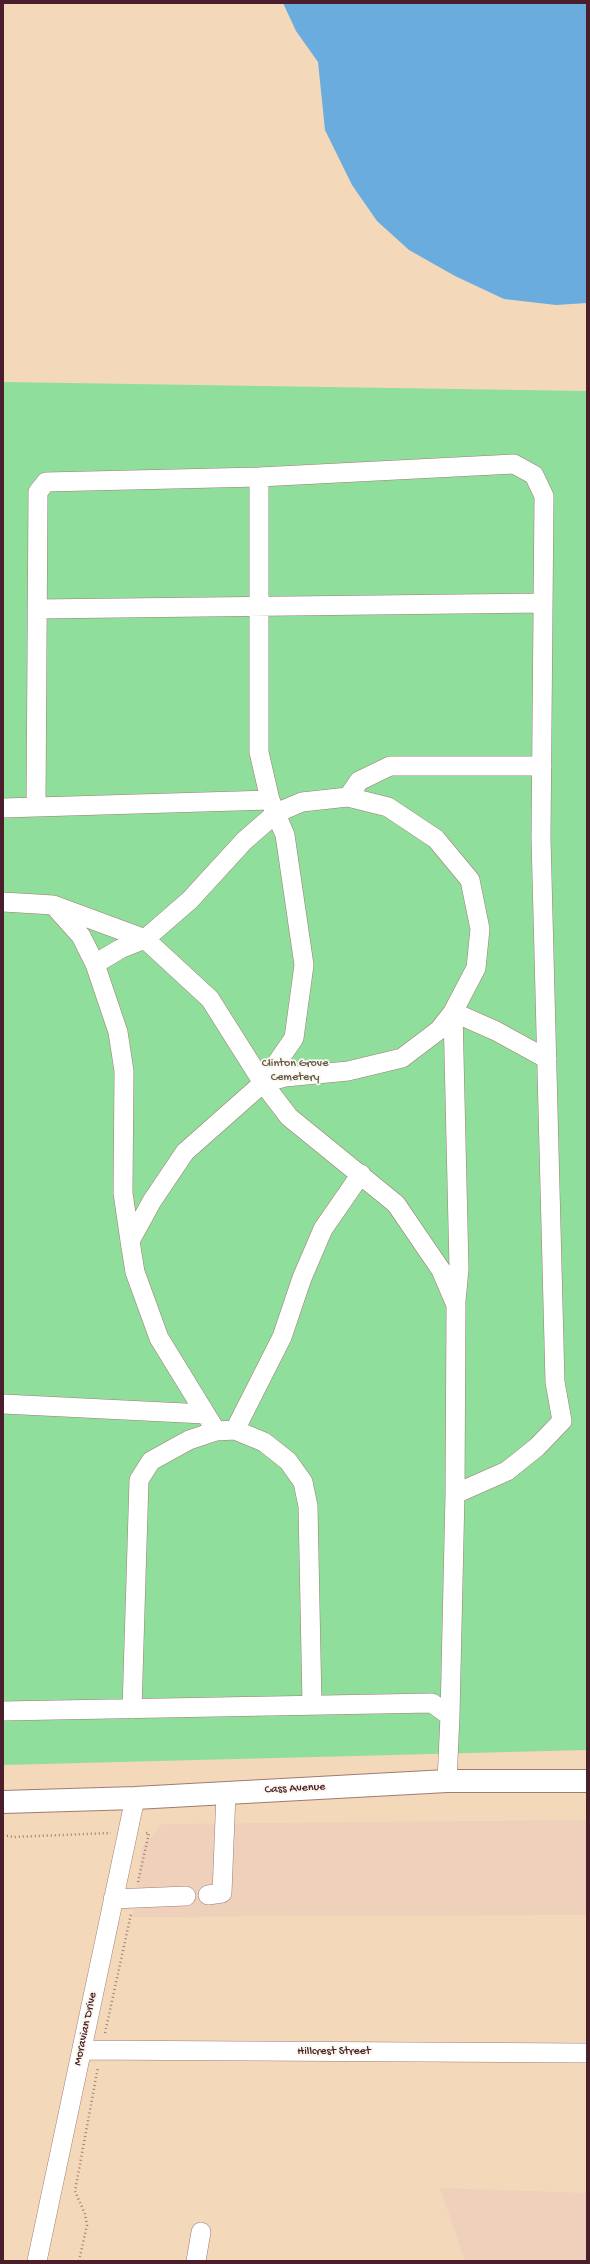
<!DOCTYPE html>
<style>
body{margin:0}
#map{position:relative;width:590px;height:2264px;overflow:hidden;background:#f3d9ba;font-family:"Gochi Hand",sans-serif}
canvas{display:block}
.frame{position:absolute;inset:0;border:4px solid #4a1f2b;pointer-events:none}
</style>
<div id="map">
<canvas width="590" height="2264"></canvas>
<div class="frame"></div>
</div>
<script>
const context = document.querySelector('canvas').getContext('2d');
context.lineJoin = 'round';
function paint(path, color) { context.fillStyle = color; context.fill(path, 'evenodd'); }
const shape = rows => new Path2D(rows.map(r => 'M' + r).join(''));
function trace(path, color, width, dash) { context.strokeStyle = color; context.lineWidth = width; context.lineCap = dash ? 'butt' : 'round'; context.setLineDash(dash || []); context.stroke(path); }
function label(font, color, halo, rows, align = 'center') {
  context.font = font + ' "Gochi Hand",sans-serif'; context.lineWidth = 3.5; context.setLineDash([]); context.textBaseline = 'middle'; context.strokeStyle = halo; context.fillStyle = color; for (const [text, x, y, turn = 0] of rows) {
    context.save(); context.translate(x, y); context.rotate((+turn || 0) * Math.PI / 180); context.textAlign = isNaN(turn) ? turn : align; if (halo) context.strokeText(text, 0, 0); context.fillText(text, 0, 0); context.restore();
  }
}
paint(shape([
 [587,1820,587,1915,132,1917,142,1847,162,1824],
 [440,2188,587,2193,587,2261,465,2261]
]), '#efd0bb');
paint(shape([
 [3,382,587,391,587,1750,3,1765]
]), '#8fde9c');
paint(shape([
 [283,3,587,3,587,303,556,305,504,299,455,276,409,250,377,221,352,185,325,130,318,62,296,31]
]), '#6aacde');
const minor = shape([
 [37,609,543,603],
 [348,797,359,781,390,766,542,766],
 [36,807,38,492,46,482,259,477],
 [3,808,270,800],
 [3,902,53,905,145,939,210,999,263,1083,289,1117,396,1204,441,1270,456,1305,455,1494],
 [55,907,81,936,95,964,118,1032,124,1071,123,1193,130,1241],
 [95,964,120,949,145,939,190,900,244,841,276,813,302,802,348,797,388,807,436,839,470,880,480,929,476,968,453,1012,439,1030,402,1058,348,1071,285,1077,263,1083],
 [456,1301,459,1269,453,1012,496,1031,547,1059],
 [3,1404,205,1414],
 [235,1430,282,1337,302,1278,323,1229,361,1174],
 [216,1431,159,1338,135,1272,130,1241,152,1201,185,1152,263,1083,294,1038,304,965,285,835,270,800,259,752,259,477,514,464,534,475,544,496,541,838,555,1382,562,1421,537,1447,507,1471,455,1494,450,1716],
 [132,1709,139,1480,151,1461,189,1440,216,1431,235,1430,264,1442,288,1461,303,1482,308,1506,312,1705],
 [3,1711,432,1703,450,1716,447,1781],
 [208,1895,222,1893,226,1793],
 [113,1899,186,1896],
 [82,2050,587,2053],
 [37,2261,135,1798],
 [196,2261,201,2232]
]);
const major = shape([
 [3,1802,135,1798,447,1781,587,1781]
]);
trace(minor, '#9e7c72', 20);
trace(major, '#9e7c72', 24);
trace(shape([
 [3,1835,13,1837,111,1833],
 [138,1882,149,1833,144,1833],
 [105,2033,131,1914],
 [79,2261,87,2225,85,2214,75,2191,98,2067]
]), '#9e7c72', 2.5, [1, 3]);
trace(minor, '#fff', 19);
trace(major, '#fff', 22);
label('12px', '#5f584d', '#fbf7ec', [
 ["Clinton Grove",295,1064],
 ["Cemetery",295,1078]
]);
label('12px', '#4a1f2b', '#fbf7ec', [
 ["Cass Avenue",295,1789,-3],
 ["Moravian Drive",86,2029,-78],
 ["Hillcrest Street",334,2052]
]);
</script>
